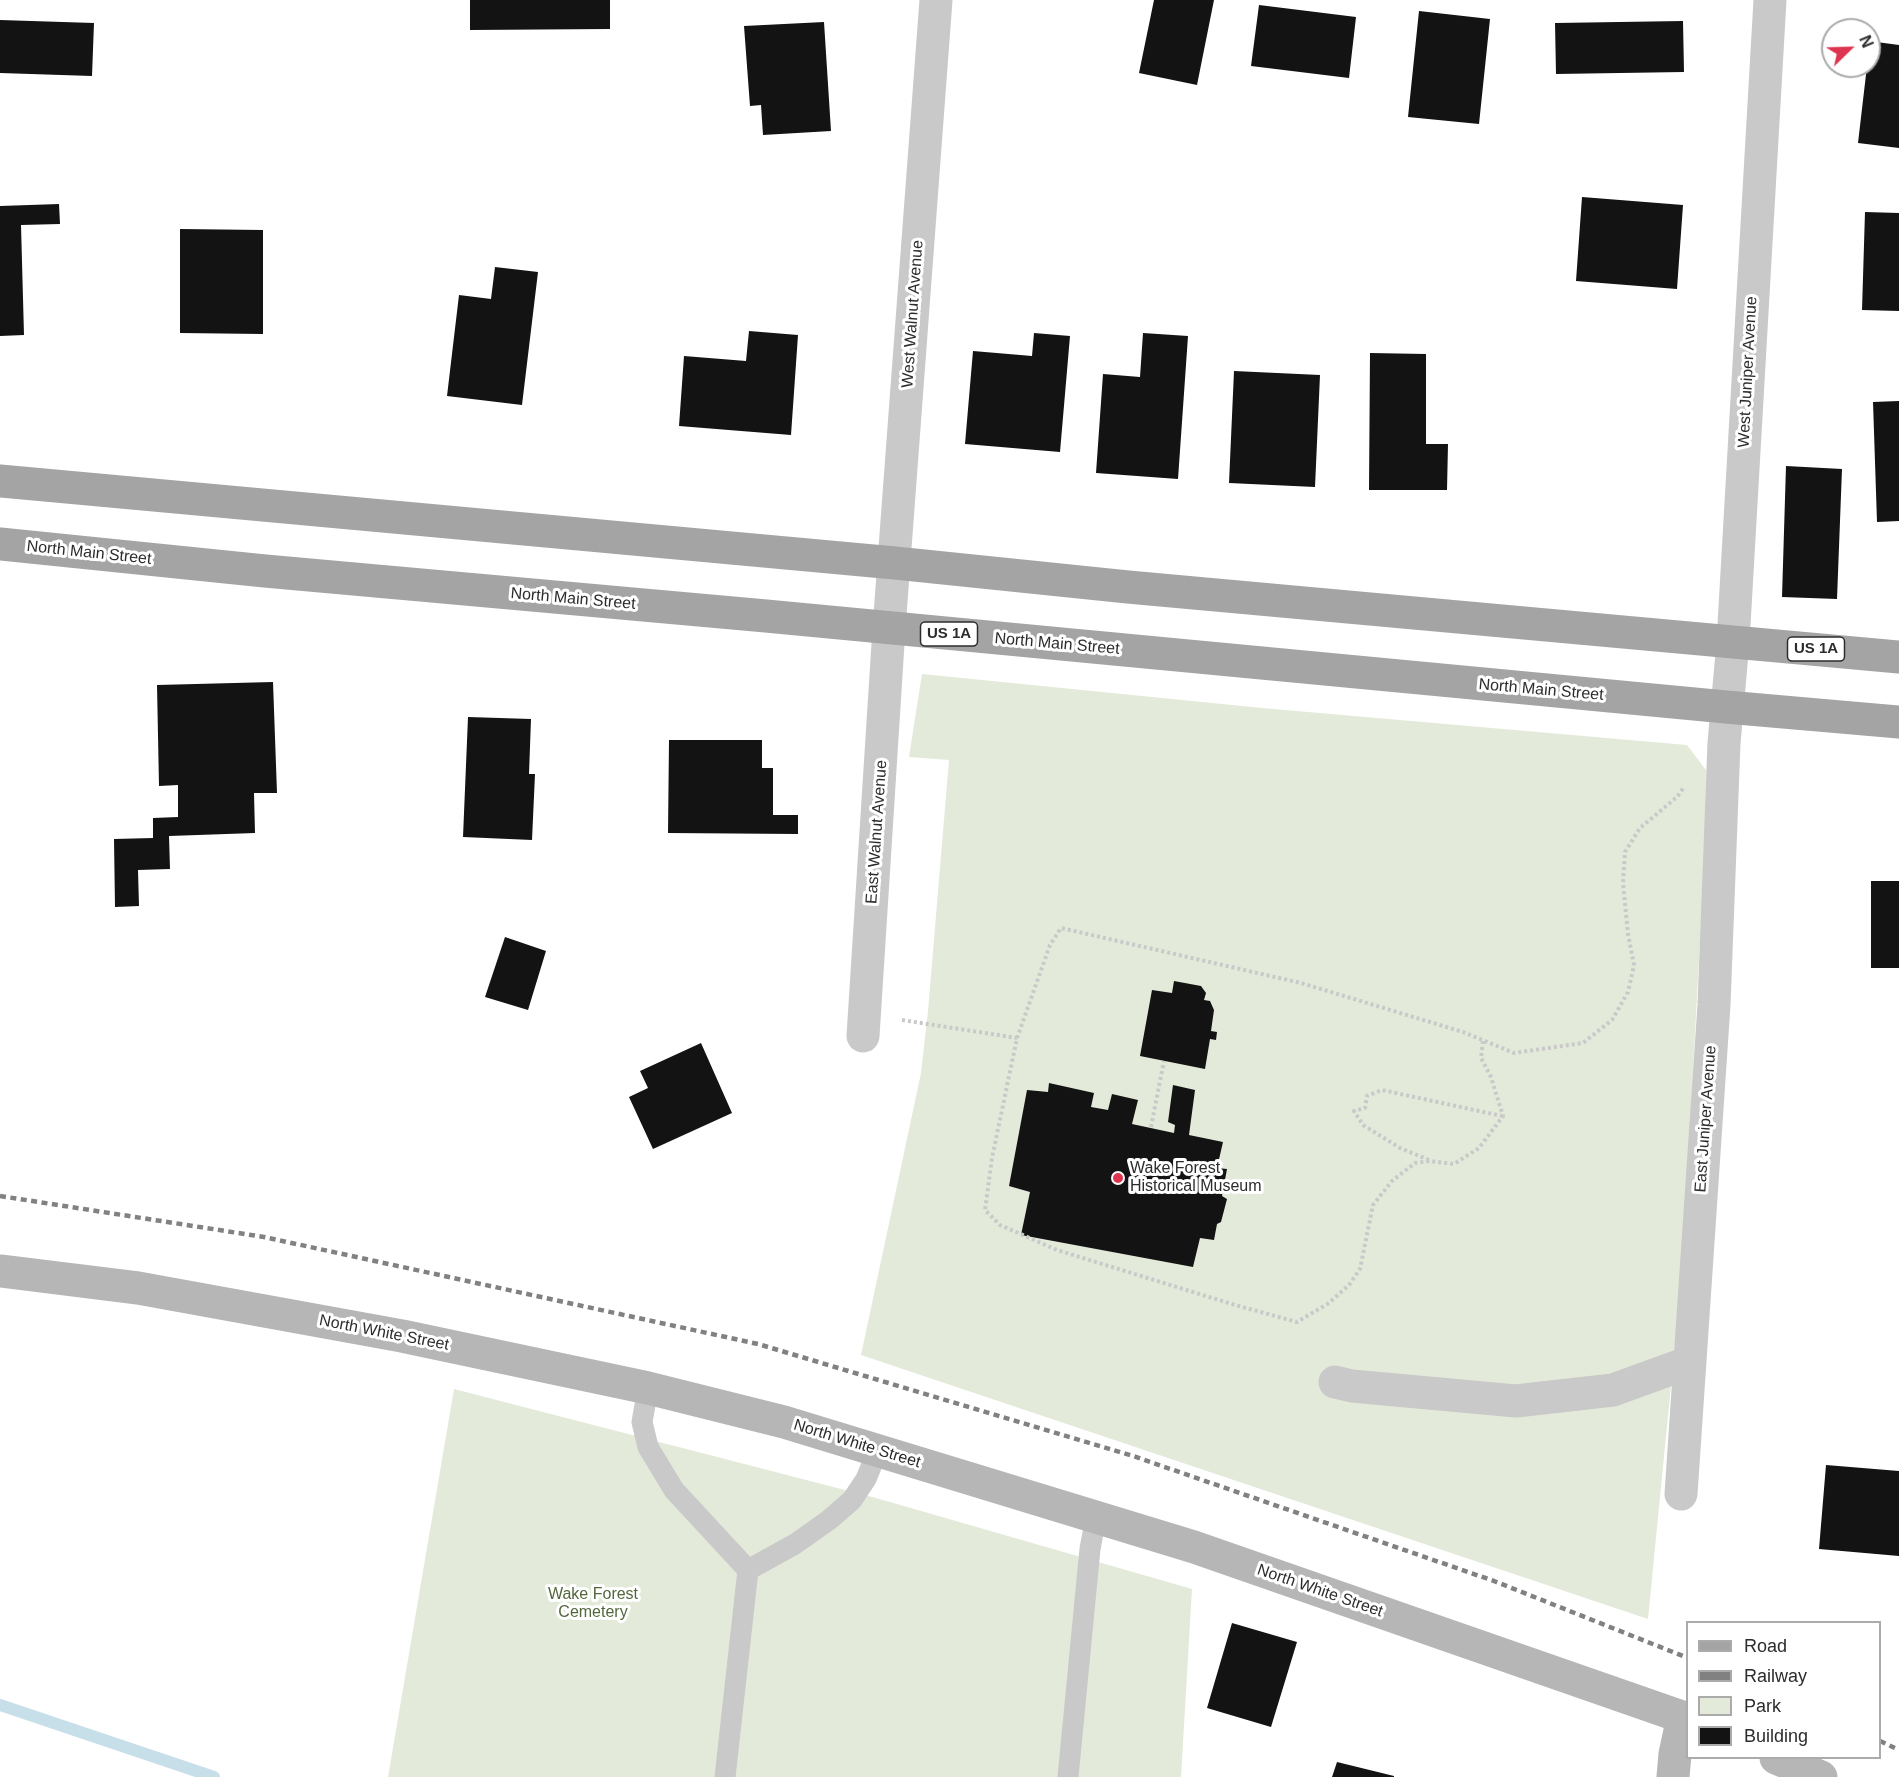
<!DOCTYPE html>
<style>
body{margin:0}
#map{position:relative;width:1899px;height:1777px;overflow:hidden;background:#fff;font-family:Helvetica,sans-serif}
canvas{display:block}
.legend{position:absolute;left:1686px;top:1621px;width:195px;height:138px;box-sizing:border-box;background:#fff;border:2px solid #ababab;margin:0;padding:8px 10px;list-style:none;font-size:18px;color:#2c2c2c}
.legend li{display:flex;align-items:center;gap:12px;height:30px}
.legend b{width:30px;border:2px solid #ababab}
.north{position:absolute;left:1821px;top:18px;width:60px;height:60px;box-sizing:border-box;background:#fff;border:2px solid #ababab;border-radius:50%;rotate:67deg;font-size:16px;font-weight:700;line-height:24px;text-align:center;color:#2c2c2c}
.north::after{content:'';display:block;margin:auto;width:21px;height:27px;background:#dd3551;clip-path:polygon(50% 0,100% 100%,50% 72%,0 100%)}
</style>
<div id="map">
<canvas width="1899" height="1777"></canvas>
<ul class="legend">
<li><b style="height:8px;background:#a4a4a4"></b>Road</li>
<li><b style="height:8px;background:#818181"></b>Railway</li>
<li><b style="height:16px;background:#e4eada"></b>Park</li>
<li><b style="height:16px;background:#131313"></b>Building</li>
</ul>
<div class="north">N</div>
</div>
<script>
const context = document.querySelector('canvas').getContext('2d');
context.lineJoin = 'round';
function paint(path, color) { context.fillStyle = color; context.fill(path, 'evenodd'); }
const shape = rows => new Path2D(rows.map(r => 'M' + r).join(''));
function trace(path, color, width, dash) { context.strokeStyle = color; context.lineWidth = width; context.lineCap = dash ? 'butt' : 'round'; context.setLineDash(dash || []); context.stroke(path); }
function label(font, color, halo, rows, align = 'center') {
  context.font = font + ' Helvetica,sans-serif'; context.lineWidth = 6; context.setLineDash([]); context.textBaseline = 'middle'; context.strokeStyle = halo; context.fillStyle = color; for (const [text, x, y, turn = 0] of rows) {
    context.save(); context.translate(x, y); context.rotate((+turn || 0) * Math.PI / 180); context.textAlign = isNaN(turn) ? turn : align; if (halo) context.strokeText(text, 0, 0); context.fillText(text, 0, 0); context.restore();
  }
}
paint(shape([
 [922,674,1262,708,1687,745,1706,770,1705,849,1682,1274,1648,1619,861,1355,921,1073,928,1011,949,760,909,757],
 [454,1389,876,1498,1192,1589,1181,1777,388,1777]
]), '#e4eada');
trace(shape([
 [0,1705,214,1777]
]), '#c7dfe9', 12);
paint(shape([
 [470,0,610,0,610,29,470,30],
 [1154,0,1214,0,1197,85,1139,73],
 [1259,5,1356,17,1349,78,1251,66],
 [1419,11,1490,19,1479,124,1408,117],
 [0,20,94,23,92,76,0,73],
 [1683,21,1684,72,1556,74,1555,23],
 [824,22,831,131,763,135,761,105,750,106,744,26],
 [1869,41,1899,45,1899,148,1858,143,1867,66,1869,66],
 [1582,197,1683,205,1677,289,1576,281],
 [59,204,60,224,21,225,24,335,0,336,0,206],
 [1865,212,1899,213,1899,311,1862,310],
 [180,229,263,230,263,334,180,333],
 [495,267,538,272,522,405,447,396,459,295,491,299],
 [749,331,798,335,791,435,679,426,684,356,746,361],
 [1034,333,1070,336,1060,452,965,444,973,351,1032,356],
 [1143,333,1188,336,1178,479,1096,473,1103,374,1140,377],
 [1370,353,1426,354,1426,444,1448,444,1447,490,1369,490],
 [1234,371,1320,375,1315,487,1229,483],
 [1899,401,1899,521,1877,522,1873,402],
 [1786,466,1842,469,1837,599,1782,597],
 [273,682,277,793,254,793,255,833,169,836,170,869,138,870,139,906,115,907,114,839,153,838,153,818,178,817,178,785,159,786,157,685],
 [468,717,531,719,529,774,535,774,532,840,463,837],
 [669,740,762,740,762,768,773,768,773,815,798,815,798,834,668,833],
 [1871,881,1899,881,1899,968,1871,968],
 [505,937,546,951,528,1010,485,997],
 [1174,981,1201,986,1206,993,1204,1000,1210,1001,1214,1010,1211,1031,1217,1032,1216,1040,1210,1039,1205,1069,1140,1056,1152,990,1172,993],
 [701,1043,732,1113,653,1149,629,1097,648,1088,640,1071],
 [1049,1083,1094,1093,1091,1107,1108,1110,1112,1094,1138,1100,1132,1124,1174,1133,1175,1125,1168,1122,1173,1085,1195,1090,1189,1135,1223,1142,1217,1168,1227,1169,1222,1196,1227,1199,1221,1222,1217,1224,1214,1240,1200,1238,1193,1267,1021,1235,1030,1192,1009,1186,1027,1090,1048,1092],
 [1826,1465,1899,1471,1899,1556,1819,1549],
 [1232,1623,1297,1642,1271,1727,1207,1708],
 [1337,1762,1394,1776,1394,1777,1332,1777]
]), '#131313');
trace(shape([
 [902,1020,1017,1038],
 [1483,1041,1481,1058,1491,1077,1503,1116,1479,1148,1454,1164,1430,1161,1415,1163,1392,1181,1373,1205,1360,1269,1349,1285,1329,1303,1297,1322,1235,1305,1057,1250,1000,1225,985,1210,992,1158,1017,1038,1050,945,1061,928,1301,983,1463,1032,1514,1053,1583,1043,1612,1020,1628,992,1634,965,1628,934,1623,883,1625,852,1640,828,1677,797,1684,787],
 [1151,1127,1164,1061],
 [1429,1160,1400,1148,1363,1125,1354,1111,1365,1108,1367,1096,1382,1090,1502,1116]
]), '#c9c9c9', 4, [3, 3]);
trace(shape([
 [648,1388,642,1422,648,1447,674,1490,748,1570,795,1544,829,1520,852,1500,866,1479,878,1450],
 [725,1777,748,1570],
 [1068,1777,1090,1549,1096,1517]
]), '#c9c9c9', 21);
trace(shape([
 [863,1036,889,628,936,0],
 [1335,1382,1352,1386,1516,1401,1613,1390,1690,1362],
 [1681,1494,1714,1005,1724,743,1733,642,1770,0]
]), '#c9c9c9', 33);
trace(shape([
 [0,1271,138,1288,402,1336,648,1388,784,1422,1194,1547,1688,1719],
 [1776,1758,1821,1777],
 [1673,1777,1675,1754,1683,1717]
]), '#b6b6b6', 33);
trace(shape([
 [0,481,895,563,1128,587,1899,657],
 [0,544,265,571,766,616,1726,707,1899,722]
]), '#a4a4a4', 33);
trace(shape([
 [0,1196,264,1237,758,1344,1133,1456,1494,1581,1688,1658],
 [1880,1741,1899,1750]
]), '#818181', 4.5, [6, 4.5]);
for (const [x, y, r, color] of [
 [1118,1178,6,"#dd3551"]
]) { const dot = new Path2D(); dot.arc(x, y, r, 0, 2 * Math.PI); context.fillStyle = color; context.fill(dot); trace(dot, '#fff', 2); }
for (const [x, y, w] of [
 [949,634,57],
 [1816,649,57]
]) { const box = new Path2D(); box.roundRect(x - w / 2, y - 12, w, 24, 4.5); context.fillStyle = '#fff'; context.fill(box); trace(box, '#2c2c2c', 1.5); }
label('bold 15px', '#2c2c2c', null, [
 ["US 1A",949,634],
 ["US 1A",1816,649]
]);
label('16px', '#2c2c2c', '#fff', [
 ["West Walnut Avenue",913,314,-86],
 ["West Juniper Avenue",1748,372,-87],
 ["North Main Street",89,553,6],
 ["North Main Street",573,599,5],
 ["North Main Street",1057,644,5],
 ["North Main Street",1541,690,5],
 ["East Walnut Avenue",877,832,-86],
 ["East Juniper Avenue",1706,1119,-86],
 ["North White Street",384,1333,11],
 ["North White Street",857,1444,17],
 ["North White Street",1320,1591,19]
]);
label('16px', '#2c2c2c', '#fff', [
 ["Wake Forest",1130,1169],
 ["Historical Museum",1130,1187]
], 'left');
label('16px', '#53663c', '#fff', [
 ["Wake Forest",593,1595],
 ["Cemetery",593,1613]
]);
</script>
